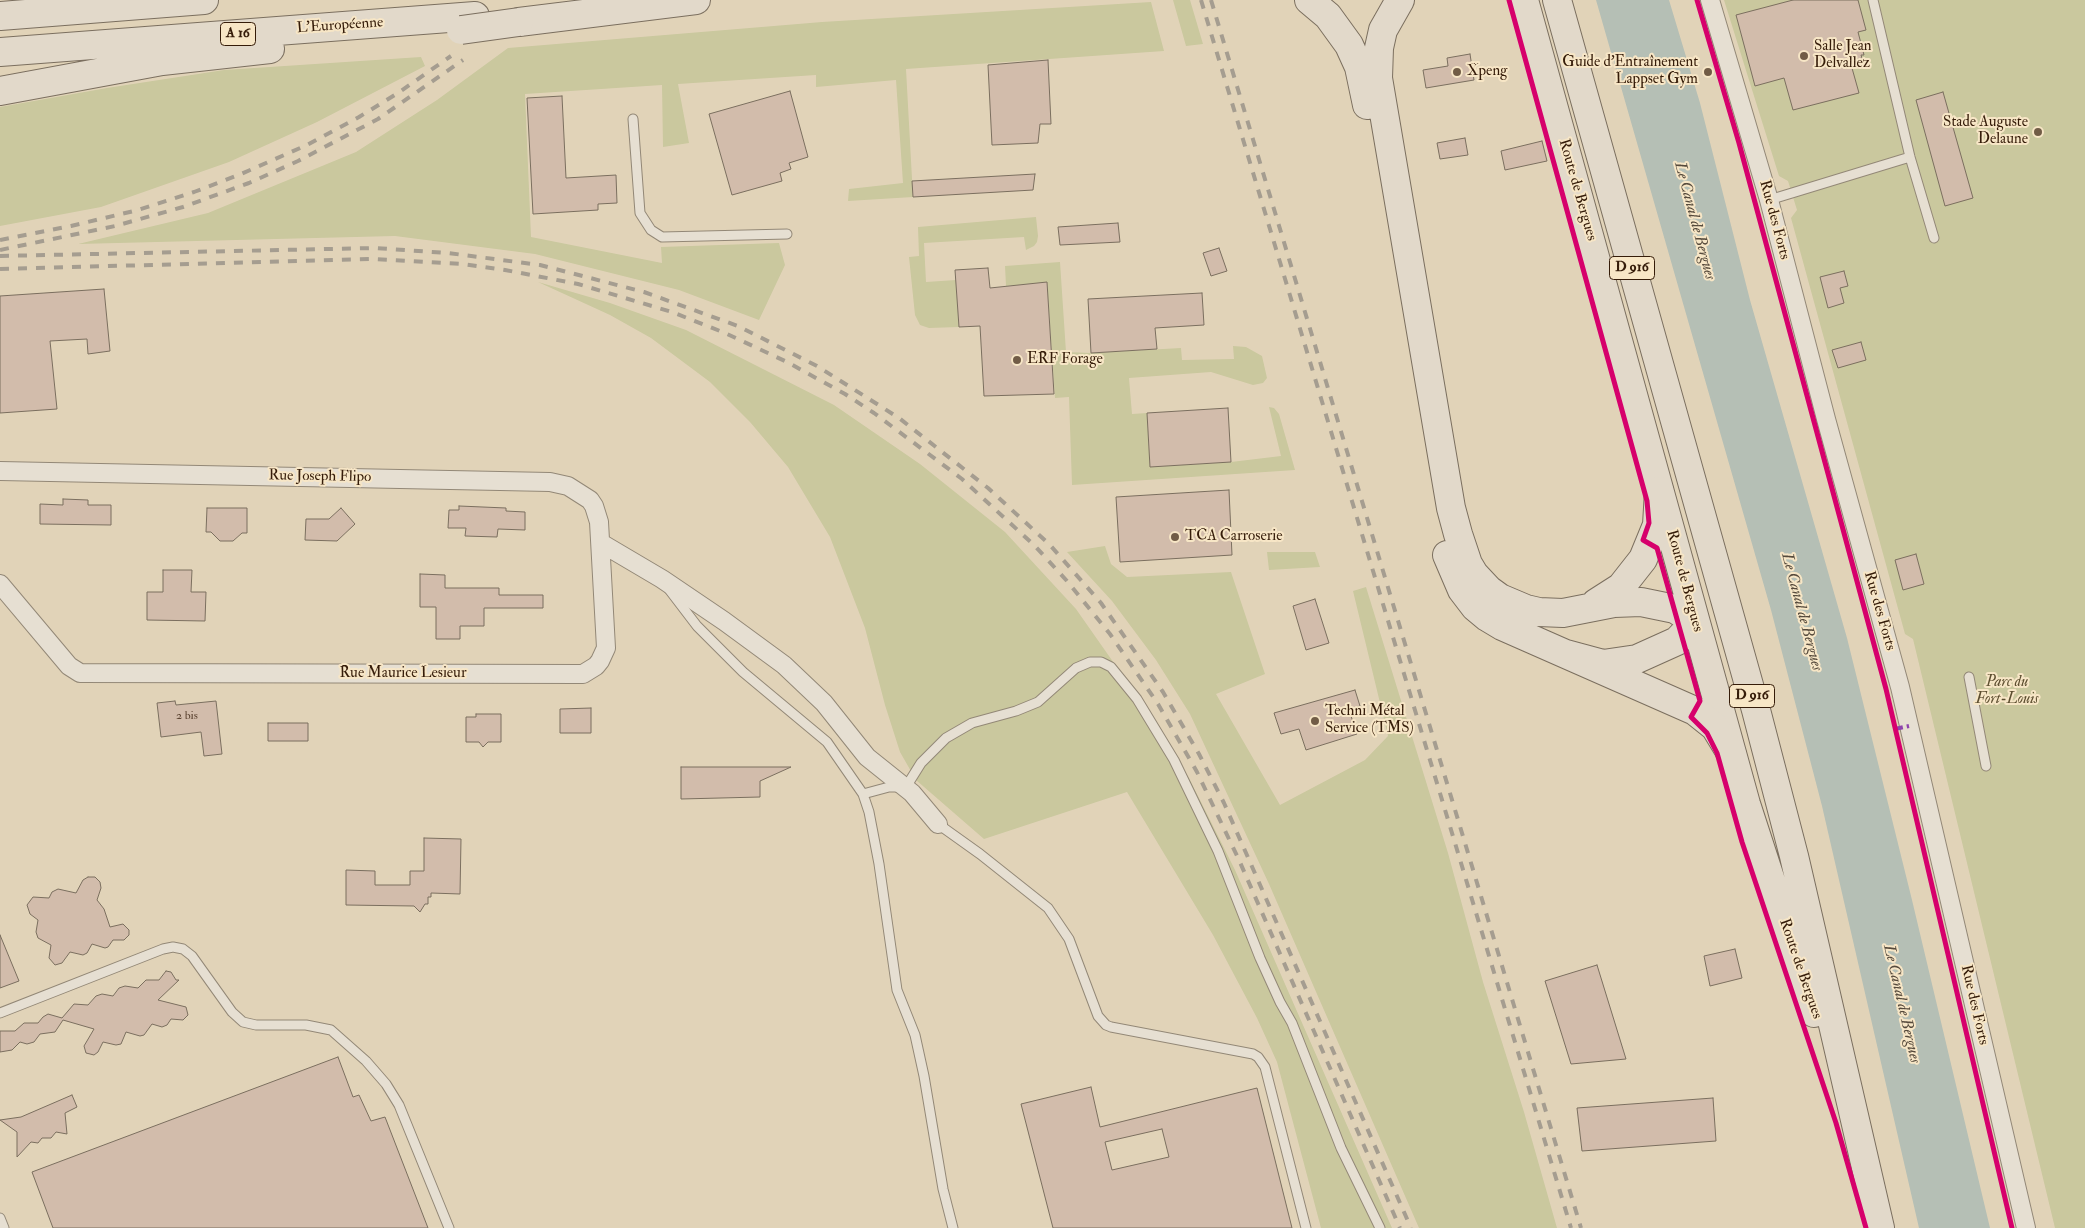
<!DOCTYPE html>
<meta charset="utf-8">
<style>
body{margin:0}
canvas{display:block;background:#e1d3b8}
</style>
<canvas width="2085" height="1228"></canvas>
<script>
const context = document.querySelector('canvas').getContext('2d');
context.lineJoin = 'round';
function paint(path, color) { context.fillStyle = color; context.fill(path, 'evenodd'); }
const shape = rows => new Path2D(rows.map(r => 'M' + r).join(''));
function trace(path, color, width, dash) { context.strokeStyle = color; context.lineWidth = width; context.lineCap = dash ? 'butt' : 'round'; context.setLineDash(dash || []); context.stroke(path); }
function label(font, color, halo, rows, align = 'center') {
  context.font = font + ' "IM FELL Double Pica",serif'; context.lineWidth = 4; context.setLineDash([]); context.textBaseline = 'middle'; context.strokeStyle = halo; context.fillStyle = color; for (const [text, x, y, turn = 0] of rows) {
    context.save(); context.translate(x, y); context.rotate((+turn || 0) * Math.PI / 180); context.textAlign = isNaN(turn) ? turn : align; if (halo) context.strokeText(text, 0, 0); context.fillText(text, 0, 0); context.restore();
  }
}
paint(shape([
 [1173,0,1190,0,1203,44,1186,46],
 [1724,0,2085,0,2085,1228,2055,1228,1913,639,1905,634,1791,218,1797,210,1788,181,1779,176],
 [1151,2,1164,51,906,69,913,197,848,201,849,189,903,183,896,80,816,87,816,75,678,84,689,143,663,147,662,85,525,94,531,237,662,263,661,247,779,243,785,265,759,320,679,290,535,254,395,236,78,244,208,213,356,152,437,100,508,48,822,22],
 [421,57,425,66,317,122,229,162,101,207,0,226,0,107,107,88,224,70],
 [1036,217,1038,236,1037,242,1034,246,1026,250,1024,237,924,243,926,282,956,280,959,327,929,328,920,325,915,315,909,257,919,256,918,227],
 [1060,262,1066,352,1091,353,1181,348,1182,360,1234,359,1233,346,1246,347,1262,356,1267,378,1263,383,1253,385,1211,372,1129,378,1132,414,1147,413,1150,467,1231,462,1281,456,1269,407,1274,408,1279,414,1295,470,1072,485,1069,397,1055,398,1047,283,1006,286,1005,266],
 [538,282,610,303,686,330,834,405,920,464,1005,532,1076,609,1130,686,1189,778,1235,870,1392,1228,1321,1228,1277,1062,1257,1018,1213,935,1127,792,984,839,916,780,900,752,885,705,865,628,830,537,788,467,750,422,710,382,651,338,610,315],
 [1105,546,1111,564,1127,577,1231,572,1265,674,1216,694,1280,805,1365,760,1388,736,1353,591,1366,587,1448,853,1483,982,1524,1112,1557,1228,1419,1228,1269,884,1190,714,1156,660,1112,601,1067,552],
 [1267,552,1315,552,1320,567,1269,570]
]), '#cac89e');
paint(shape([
 [1596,0,1669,0,1700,103,1750,300,1847,638,1912,900,1990,1228,1919,1228,1822,806,1771,610]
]), '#b5bfb5');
const building = shape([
 [1793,0,1858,0,1866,30,1858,32,1864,55,1861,55,1862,58,1850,61,1859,93,1793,110,1784,78,1755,86,1736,15,1793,0],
 [1470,54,1474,80,1426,88,1423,70,1448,66,1447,58,1470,54],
 [1048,60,1051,124,1040,124,1038,143,992,145,988,65,1048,60],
 [790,91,808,157,789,163,791,169,780,173,782,181,732,195,709,114,790,91],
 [1943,92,1973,198,1945,206,1916,100,1943,92],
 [562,96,566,178,616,175,617,203,598,204,598,210,533,214,527,98,562,96],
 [1465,138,1468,155,1440,159,1437,143,1465,138],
 [1542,141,1547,161,1505,170,1501,151,1542,141],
 [1035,174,1033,190,913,197,912,181,1035,174],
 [1118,223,1120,242,1060,245,1058,227,1118,223],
 [1219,248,1227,271,1211,276,1203,253,1219,248],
 [988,268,990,288,1047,282,1054,394,984,396,980,326,959,327,955,270,988,268],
 [1844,271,1848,286,1840,288,1844,303,1828,308,1820,277,1844,271],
 [104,289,110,351,88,354,87,339,50,341,57,409,0,413,0,296,104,289],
 [1202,293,1204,325,1155,328,1157,349,1091,353,1088,299,1202,293],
 [1861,342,1866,360,1838,368,1832,350,1861,342],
 [1228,408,1231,462,1150,467,1147,413,1228,408],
 [1229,490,1232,555,1120,562,1116,497,1229,490],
 [63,499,88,500,88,505,111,505,111,525,40,524,40,504,63,505,63,499],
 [459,506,506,508,506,511,525,512,525,530,498,529,497,537,465,536,466,528,448,528,449,510,459,510,459,506],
 [207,508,247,508,247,533,242,533,233,541,220,541,211,532,206,532,207,508],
 [341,508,355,524,337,541,305,540,306,519,329,519,341,508],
 [1916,554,1924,584,1903,590,1895,560,1916,554],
 [163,570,192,570,191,592,206,592,205,621,147,620,147,592,163,592,163,570],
 [420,574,445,575,445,588,499,588,499,595,543,595,543,608,484,608,484,626,460,626,460,639,436,639,436,607,420,607,420,574],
 [1315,599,1329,643,1306,650,1293,606,1315,599],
 [1355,690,1360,706,1349,710,1357,734,1306,750,1299,729,1281,734,1274,713,1355,690],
 [175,701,176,705,216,701,222,754,204,756,201,732,161,737,157,703,175,701],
 [591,708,591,733,560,733,560,709,591,708],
 [476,714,501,714,501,742,488,742,483,747,479,742,466,742,466,717,476,717,476,714],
 [268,723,308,723,308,741,268,741,268,723],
 [681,767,791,767,760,781,760,797,681,799,681,767],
 [424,838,461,839,460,894,431,893,431,897,428,897,428,904,425,904,420,912,414,906,346,905,346,870,375,871,375,885,410,885,410,871,424,871,424,838],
 [88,877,95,877,100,882,101,888,97,900,104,909,110,927,123,924,129,930,129,935,124,940,113,940,108,947,105,948,92,944,87,953,83,955,70,952,62,963,55,965,49,958,51,945,38,938,36,932,38,920,30,914,27,905,33,897,49,898,52,892,58,889,76,893,83,880,88,877],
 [0,935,19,981,0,988,0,935],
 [1735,949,1742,978,1710,986,1704,956,1735,949],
 [1597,965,1626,1059,1571,1064,1545,981,1597,965],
 [166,971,171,972,176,980,179,980,158,1000,186,1007,188,1015,183,1020,171,1019,167,1025,162,1027,152,1024,144,1035,140,1036,126,1032,121,1044,116,1045,103,1042,98,1052,94,1055,86,1053,84,1046,94,1029,63,1020,55,1032,40,1034,34,1042,27,1044,20,1042,12,1050,0,1052,0,1031,15,1031,24,1023,38,1023,43,1017,48,1014,62,1018,74,1004,88,1005,96,996,102,994,113,996,119,988,125,986,138,988,146,980,159,980,166,971],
 [338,1057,353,1097,359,1095,371,1121,385,1117,428,1228,53,1228,32,1172,338,1057],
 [1091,1087,1100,1127,1257,1088,1292,1228,1053,1228,1021,1104,1091,1087],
 [1162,1129,1169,1157,1112,1170,1105,1142,1162,1129],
 [72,1095,77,1107,65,1113,67,1134,56,1132,51,1138,42,1138,38,1143,31,1142,17,1157,17,1132,0,1120,21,1117,72,1095],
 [1713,1098,1716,1141,1582,1151,1577,1108,1713,1098]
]);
paint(building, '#d2bcab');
trace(building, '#7b6f5f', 1);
const lane = shape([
 [1873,0,1910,157,1934,238],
 [633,119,640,213,651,230,662,237,787,234],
 [1769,200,1910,157],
 [668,588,697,626,743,672,827,742,863,794,869,812,879,864,897,990,915,1035,924,1076,943,1189,953,1228],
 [1969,677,1986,766],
 [863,794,889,787,906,787,921,763,946,738,972,723,1016,711,1038,702,1076,668,1090,662,1101,662,1111,667,1137,699,1174,760,1218,851,1260,958,1280,1002,1292,1023,1341,1148,1380,1228],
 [938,824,980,854,1048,908,1069,939,1098,1016,1106,1025,1111,1027,1253,1054,1258,1057,1265,1067,1306,1228],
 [0,1013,163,949,173,947,183,949,192,956,232,1012,243,1022,256,1025,306,1025,331,1030,366,1061,386,1084,399,1105,449,1228],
 [0,1218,4,1228]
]);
const street = shape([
 [1710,0,1769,200,1826,419,1900,687,2026,1228],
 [0,471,550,482,568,486,590,500,594,506,599,522,606,648,600,661,596,666,583,674,80,673,69,666,0,584],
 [601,543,662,579,724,621,784,665,824,703,867,757,912,793,938,824]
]);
const primary = shape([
 [1524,0,1746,804,1814,1013],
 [1557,0,1756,710,1794,856,1880,1228]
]);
const highway = shape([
 [1309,0,1328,16,1349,45,1359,67,1367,105],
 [1400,0,1383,30,1379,48,1378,78,1451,508,1458,534,1468,564,1474,574,1489,590,1500,598,1526,609,1539,612,1563,613,1614,603,1641,602,1675,609,1695,622,1677,641,1637,659,1603,664,1566,654],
 [0,16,204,0],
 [519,22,696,0],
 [0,52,475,16],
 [0,91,162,61,270,49],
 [1447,555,1462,590,1475,607,1487,617,1502,626,1695,711,1715,727,1732,755],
 [1596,603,1621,587,1643,559,1657,525,1659,491]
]);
trace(lane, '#938877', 11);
trace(street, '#938877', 20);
trace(primary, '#7b6f5f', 30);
trace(highway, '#7b6f5f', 30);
trace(lane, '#e6dfd2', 9);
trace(street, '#e6dfd2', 18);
trace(primary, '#e2d9ca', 28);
trace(highway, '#e2d9ca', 28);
trace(shape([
 [1201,0,1571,1228],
 [1211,0,1581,1228],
 [0,240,71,226,138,210,194,192,241,174,307,145,359,117,398,93,451,56],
 [0,250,115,226,183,207,249,183,298,161,378,119,463,60],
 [0,256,375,248,448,253,540,265,644,292,738,326,817,366,899,418,988,488,1050,545,1101,603,1163,692,1199,754,1224,803,1411,1228],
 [0,269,373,259,462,264,505,270,578,284,672,312,725,333,787,362,845,394,874,413,962,479,1035,546,1067,581,1110,634,1158,704,1197,772,1239,860,1400,1228]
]), '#a59d90', 4, [9, 9]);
const highwayBridge = shape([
 [461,30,519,22]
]);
trace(highwayBridge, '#7b6f5f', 30, []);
trace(highwayBridge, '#e2d9ca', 28);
trace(shape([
 [1895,729,1909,726]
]), '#8e44ad', 4, [8, 4]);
trace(shape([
 [1509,0,1647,501,1649,523,1643,540,1657,548,1700,701,1691,717,1707,733,1717,753,1742,842,1836,1123,1866,1228],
 [1697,0,1739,143,1886,689,2012,1228]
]), '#d6006c', 5);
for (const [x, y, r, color] of [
 [1804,56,5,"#715c46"],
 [1457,72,5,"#715c46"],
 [1708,72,5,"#715c46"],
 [2038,132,5,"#715c46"],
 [1017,360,5,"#715c46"],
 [1175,537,5,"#715c46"],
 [1315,721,5,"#715c46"]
]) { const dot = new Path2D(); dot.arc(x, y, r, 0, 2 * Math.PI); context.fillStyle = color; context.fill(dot); trace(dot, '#f7e6c6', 2); }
label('12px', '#5c4432', null, [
 ["2 bis",187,716]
]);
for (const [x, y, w] of [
 [238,34,35],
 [1632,268,45],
 [1752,696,45]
]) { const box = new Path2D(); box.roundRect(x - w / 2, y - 11.5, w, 23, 4); context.fillStyle = '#f7e6c6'; context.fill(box); trace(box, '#351c09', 1); }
label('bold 14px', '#351c09', null, [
 ["A 16",238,34],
 ["D 916",1632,268],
 ["D 916",1752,696]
]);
label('15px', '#351c09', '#f7e6c6', [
 ["L'Européenne",340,26,-4],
 ["Route de Bergues",1577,190,74],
 ["Rue des Forts",1774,220,75],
 ["Rue Joseph Flipo",320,477,1],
 ["Route de Bergues",1684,581,75],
 ["Rue des Forts",1879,611,74],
 ["Rue Maurice Lesieur",403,674],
 ["Route de Bergues",1800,969,71],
 ["Rue des Forts",1974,1005,77]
]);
label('15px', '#351c09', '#f7e6c6', [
 ["Salle Jean",1814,47],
 ["Delvallez",1814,64],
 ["Guide d'Entraînement",1698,63,"right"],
 ["Lappset Gym",1698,80,"right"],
 ["Xpeng",1467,72],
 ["Stade Auguste",2028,123,"right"],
 ["Delaune",2028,140,"right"],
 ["ERF Forage",1027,360],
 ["TCA Carroserie",1185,537],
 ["Techni Métal",1325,712],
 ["Service (TMS)",1325,729]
], 'left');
label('italic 15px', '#5c4d2f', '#f7e6c6', [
 ["Parc du",2007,683],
 ["Fort-Louis",2007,700]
]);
label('italic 16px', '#564a3c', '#f7e6c6', [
 ["Le Canal de Bergues",1694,221,75],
 ["Le Canal de Bergues",1801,612,75],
 ["Le Canal de Bergues",1901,1004,77]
]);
</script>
